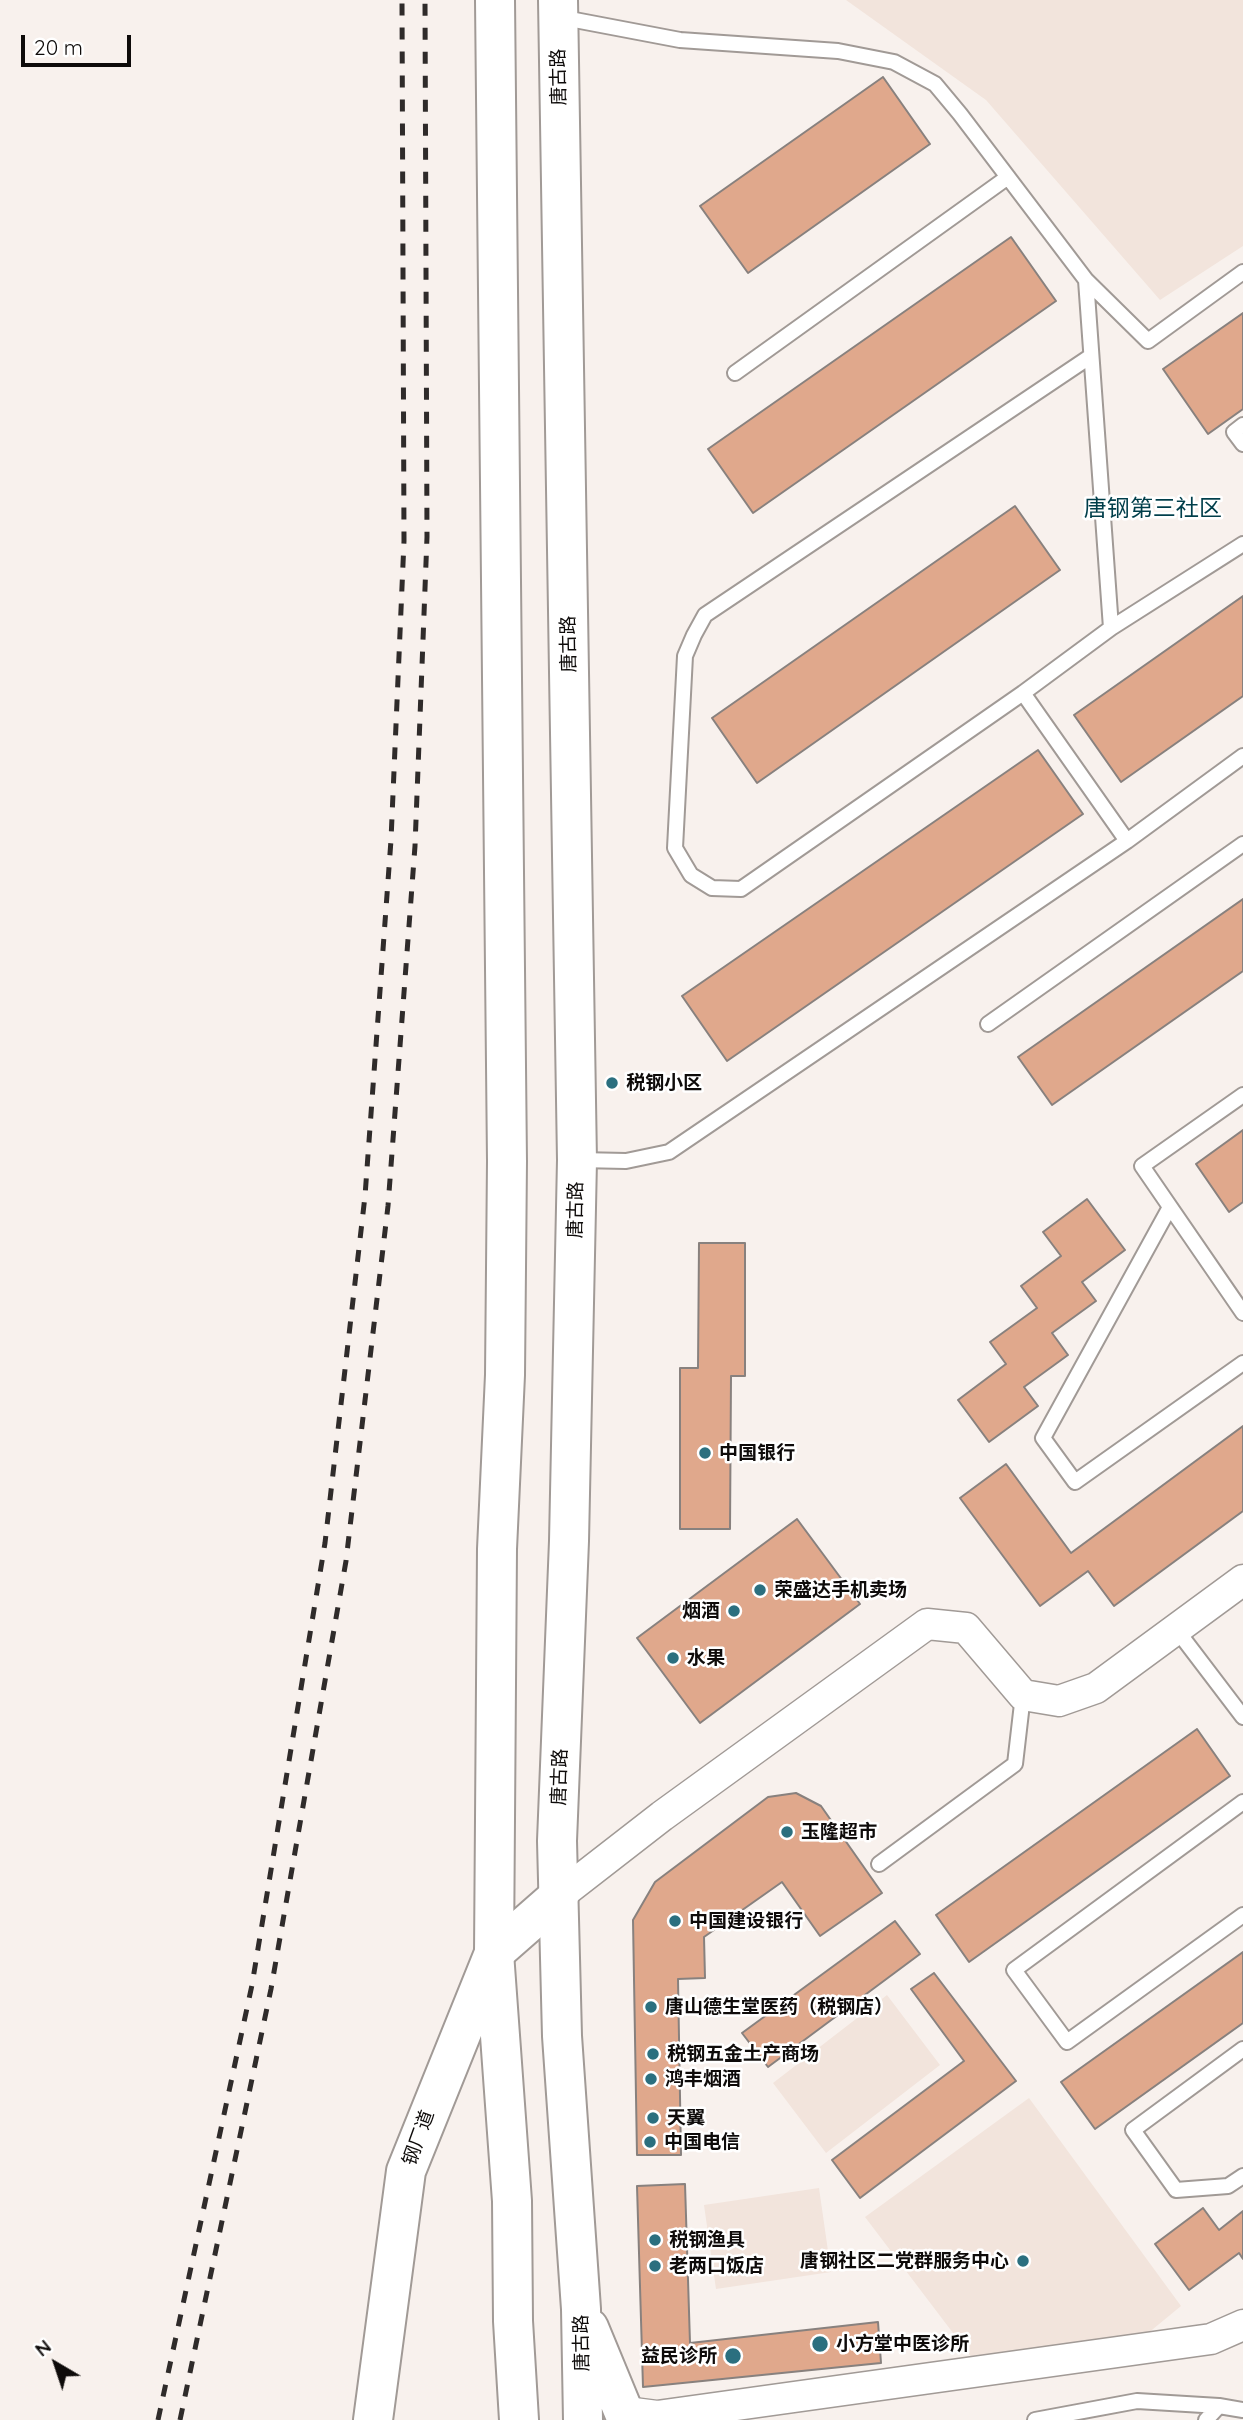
<!DOCTYPE html>
<meta charset="utf-8">
<style>
body{margin:0}
#map{position:relative;width:1243px;height:2420px;overflow:hidden;background:#f8f1ed;font-family:Quicksand,sans-serif}
canvas{display:block}
.north{position:absolute;left:21px;top:2329px;width:70px;height:70px;-webkit-text-stroke:5px #fff;paint-order:stroke;rotate:321deg;font-size:19px;font-weight:700;line-height:28px;text-align:center;color:#0e0b0a}
.north::after{content:'';display:block;margin:auto;width:24px;height:32px;background:#0e0b0a;clip-path:polygon(50% 0,100% 100%,50% 72%,0 100%)}
.scale{position:absolute;left:21px;top:35px;width:110px;height:32px;box-sizing:border-box;border:4px solid #0e0b0a;border-top:0;padding-left:9px;font-size:21px;line-height:24px;white-space:nowrap;color:#0e0b0a;-webkit-text-stroke:5px #fff;paint-order:stroke}
</style>
<div id="map">
<canvas width="1243" height="2420"></canvas>
<div class="north">N</div>
<div class="scale">20 m</div>
</div>
<script>
const context = document.querySelector('canvas').getContext('2d');
context.lineJoin = 'round';
function paint(path, color) { context.fillStyle = color; context.fill(path, 'evenodd'); }
const shape = rows => new Path2D(rows.map(r => 'M' + r).join(''));
function trace(path, color, width, dash) { context.strokeStyle = color; context.lineWidth = width; context.lineCap = dash ? 'butt' : 'round'; context.setLineDash(dash || []); context.stroke(path); }
function label(font, color, halo, rows, align = 'center') {
  context.font = font + ' Quicksand,"Noto Sans SC",sans-serif'; context.lineWidth = 5; context.setLineDash([]); context.textBaseline = 'middle'; context.strokeStyle = halo; context.fillStyle = color; for (const [text, x, y, turn = 0] of rows) {
    context.save(); context.translate(x, y); context.rotate((+turn || 0) * Math.PI / 180); context.textAlign = isNaN(turn) ? turn : align; if (halo) context.strokeText(text, 0, 0); context.fillText(text, 0, 0); context.restore();
  }
}
paint(shape([
 [846,0,1243,0,1243,246,1160,300,986,100],
 [887,1995,940,2065,826,2153,773,2083],
 [1029,2098,1181,2306,1147,2334,972,2358,865,2217],
 [819,2188,831,2272,716,2289,704,2205]
]), '#f2e4dc');
const building = shape([
 [883,77,930,144,748,273,700,206,883,77],
 [1011,237,1056,301,753,513,708,449,1011,237],
 [1243,313,1243,409,1208,434,1163,369,1243,313],
 [1015,506,1060,570,757,783,712,718,1015,506],
 [1243,596,1243,696,1121,782,1074,715,1243,596],
 [1038,750,1083,814,727,1061,682,996,1038,750],
 [1243,899,1243,971,1052,1105,1018,1057,1243,899],
 [1243,1130,1243,1202,1229,1212,1196,1164,1243,1130],
 [1087,1199,1125,1250,1082,1282,1096,1301,1052,1333,1068,1355,1024,1387,1038,1406,989,1442,958,1400,1006,1364,990,1342,1037,1308,1021,1286,1061,1256,1043,1232,1087,1199],
 [699,1243,745,1243,745,1376,731,1376,730,1529,680,1529,680,1368,698,1368,699,1243],
 [1243,1426,1243,1511,1114,1606,1088,1571,1040,1606,960,1498,1006,1464,1071,1553,1243,1426],
 [797,1519,860,1604,700,1723,637,1638,797,1519],
 [1197,1729,1230,1776,969,1962,936,1915,1197,1729],
 [796,1793,821,1806,882,1893,820,1936,782,1882,704,1937,705,1978,678,1979,681,2155,637,2155,633,1920,655,1882,768,1797,796,1793],
 [895,1921,920,1954,768,2067,742,2033,895,1921],
 [1243,1952,1243,2023,1095,2129,1061,2082,1243,1952],
 [934,1973,1016,2081,860,2198,832,2160,964,2061,911,1989,934,1973],
 [685,2184,690,2343,878,2322,881,2363,643,2387,637,2186,685,2184],
 [1203,2208,1219,2230,1243,2211,1243,2259,1239,2253,1189,2290,1155,2244,1203,2208]
]);
paint(building, '#e0a88c');
trace(building, '#88817e', 2);
const lane = shape([
 [559,17,680,40,838,51,894,62,935,84,960,114,1086,280,1111,628],
 [1086,280,1148,341,1243,272],
 [1091,356,705,615,694,635,685,656,675,848,691,875,712,888,741,889,1023,693,1111,628,1243,544],
 [735,373,1008,177],
 [1243,425,1234,432,1243,444],
 [1023,693,1127,841],
 [988,1024,1243,844],
 [1243,1095,1142,1166,1243,1313],
 [579,1160,626,1161,669,1152,1127,841,1243,756],
 [1170,1207,1043,1438,1075,1482,1243,1363],
 [1176,1629,1243,1717],
 [1243,1802,1014,1970,1067,2042,1243,1915],
 [879,1864,1015,1764,1023,1695],
 [1243,2049,1133,2130,1176,2190,1228,2186,1243,2176],
 [1035,2420,1137,2401,1219,2406,1243,2410],
 [1206,2420,1219,2406]
]);
const street = shape([
 [559,1896,662,1816,927,1624,966,1628,1023,1695,1059,1701,1096,1688,1243,1580],
 [626,2412,657,2416,1211,2339,1243,2325]
]);
const secondary = shape([
 [373,2420,406,2171,494,1953,559,1896]
]);
const primary = shape([
 [495,0,507,1161,505,1375,497,1549,494,1953,512,2201,513,2321,519,2420],
 [558,0,577,1160,569,1541,557,1841,562,2036,581,2309,583,2420],
 [589,2328,627,2420]
]);
trace(lane, '#a19a96', 18);
trace(street, '#a19a96', 33);
trace(secondary, '#a19a96', 42);
trace(primary, '#a19a96', 42);
trace(lane, '#fff', 14);
trace(street, '#fff', 30);
trace(secondary, '#fff', 38);
trace(primary, '#fff', 38);
trace(shape([
 [158,2420,252,1985,325,1543,365,1196,391,840,404,541,402,0],
 [180,2420,271,1989,346,1561,388,1206,415,846,427,537,425,0]
]), '#2f2b2a', 5, [12, 12]);
for (const [x, y, r, color] of [
 [612,1083,7,"#2b6f7f"],
 [705,1453,7,"#2b6f7f"],
 [760,1590,7,"#2b6f7f"],
 [734,1611,7,"#2b6f7f"],
 [673,1658,7,"#2b6f7f"],
 [787,1832,7,"#2b6f7f"],
 [675,1921,7,"#2b6f7f"],
 [651,2007,7,"#2b6f7f"],
 [653,2054,7,"#2b6f7f"],
 [651,2079,7,"#2b6f7f"],
 [653,2118,7,"#2b6f7f"],
 [650,2142,7,"#2b6f7f"],
 [655,2240,7,"#2b6f7f"],
 [1023,2261,7,"#2b6f7f"],
 [655,2266,7,"#2b6f7f"],
 [820,2344,9,"#2b6f7f"],
 [733,2356,9,"#2b6f7f"]
]) { const dot = new Path2D(); dot.arc(x, y, r, 0, 2 * Math.PI); context.fillStyle = color; context.fill(dot); trace(dot, '#fff', 2.5); }
label('19px', '#0e0b0a', '#fff', [
 ["唐古路",559,77,-91],
 ["唐古路",569,644,-91],
 ["唐古路",576,1210,-89],
 ["唐古路",560,1777,-88],
 ["钢厂道",419,2138,-70],
 ["唐古路",582,2343,-91]
]);
label('bold 19px', '#0e0b0a', '#fff', [
 ["税钢小区",626,1083],
 ["中国银行",719,1453],
 ["荣盛达手机卖场",774,1590],
 ["烟酒",720,1611,"right"],
 ["水果",687,1658],
 ["玉隆超市",801,1832],
 ["中国建设银行",689,1921],
 ["唐山德生堂医药（税钢店）",665,2007],
 ["税钢五金土产商场",667,2054],
 ["鸿丰烟酒",665,2079],
 ["天翼",667,2118],
 ["中国电信",664,2142],
 ["税钢渔具",669,2240],
 ["唐钢社区二党群服务中心",1009,2261,"right"],
 ["老两口饭店",669,2266],
 ["小方堂中医诊所",836,2344],
 ["益民诊所",717,2356,"right"]
], 'left');
label('23px', '#003e4a', '#fff', [
 ["唐钢第三社区",1153,509]
]);
</script>
